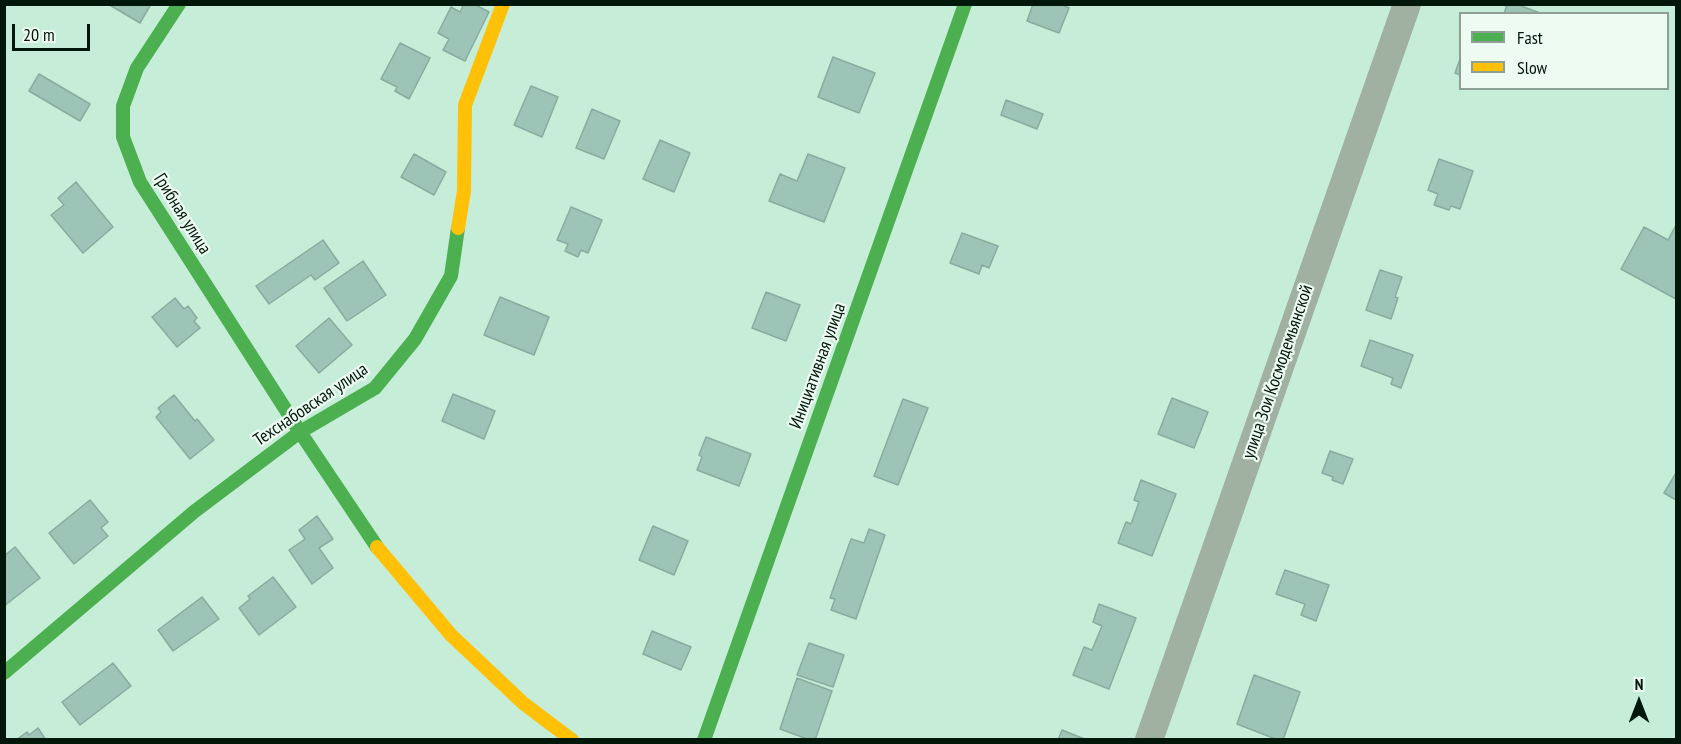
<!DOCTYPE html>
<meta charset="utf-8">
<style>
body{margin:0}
#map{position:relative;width:1681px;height:744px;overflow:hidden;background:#c5edd7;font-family:"PT Sans Narrow",sans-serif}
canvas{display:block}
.frame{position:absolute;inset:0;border:6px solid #00170a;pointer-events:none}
.legend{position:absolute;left:1459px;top:12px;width:210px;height:78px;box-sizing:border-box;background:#edfbf3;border:2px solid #8ea096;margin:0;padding:8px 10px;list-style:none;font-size:18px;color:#00170a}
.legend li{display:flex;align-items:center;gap:12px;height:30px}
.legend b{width:30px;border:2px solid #8ea096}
.north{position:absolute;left:1609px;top:672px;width:60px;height:60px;-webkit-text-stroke:4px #edfbf3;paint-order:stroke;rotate:0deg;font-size:16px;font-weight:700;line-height:24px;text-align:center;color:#00170a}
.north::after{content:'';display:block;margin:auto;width:21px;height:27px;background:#00170a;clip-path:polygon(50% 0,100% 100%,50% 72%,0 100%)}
.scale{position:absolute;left:12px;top:24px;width:78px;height:27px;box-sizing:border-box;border:3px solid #00170a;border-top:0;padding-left:8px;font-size:18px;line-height:21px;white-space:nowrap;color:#00170a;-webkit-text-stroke:4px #edfbf3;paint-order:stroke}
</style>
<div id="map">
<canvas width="1681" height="744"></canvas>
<div class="frame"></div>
<ul class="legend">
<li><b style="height:8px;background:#4caf50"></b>Fast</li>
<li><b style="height:8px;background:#ffc107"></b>Slow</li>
</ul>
<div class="north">N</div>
<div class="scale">20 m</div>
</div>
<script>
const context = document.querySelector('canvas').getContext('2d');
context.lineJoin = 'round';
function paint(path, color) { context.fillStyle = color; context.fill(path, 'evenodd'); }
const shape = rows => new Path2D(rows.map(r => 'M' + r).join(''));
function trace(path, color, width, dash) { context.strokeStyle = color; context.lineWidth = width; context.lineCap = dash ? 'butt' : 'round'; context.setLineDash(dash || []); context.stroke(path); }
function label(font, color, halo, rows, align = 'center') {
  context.font = font + ' "PT Sans Narrow",sans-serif'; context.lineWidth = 4.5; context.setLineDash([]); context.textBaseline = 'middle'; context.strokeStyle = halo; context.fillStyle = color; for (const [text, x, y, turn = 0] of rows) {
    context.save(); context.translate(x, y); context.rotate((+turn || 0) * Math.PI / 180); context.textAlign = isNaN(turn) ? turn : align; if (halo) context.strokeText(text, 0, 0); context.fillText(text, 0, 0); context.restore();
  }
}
const building = shape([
 [108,4,151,4,140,23,108,4],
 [464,4,474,4,489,12,465,61,443,50,449,39,438,33,451,7,460,12,464,4],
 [1033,4,1061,4,1069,8,1059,33,1027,21,1033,4],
 [1507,4,1516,4,1540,13,1504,14,1507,4],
 [400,43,430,58,409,99,395,91,397,87,381,79,400,43],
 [833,57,875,73,859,113,818,97,833,57],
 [1460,59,1460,75,1455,73,1460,59],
 [39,74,90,104,80,121,29,91,39,74],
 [531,86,558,97,542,137,514,125,531,86],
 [1006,100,1043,114,1037,129,1001,115,1006,100],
 [592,109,620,121,604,159,576,148,592,109],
 [660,140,690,153,674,192,643,179,660,140],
 [414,154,446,172,434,195,401,177,414,154],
 [808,154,845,168,824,222,769,201,780,174,797,181,808,154],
 [1439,159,1473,171,1460,209,1451,206,1449,210,1434,205,1438,194,1428,190,1439,159],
 [76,182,113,227,83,253,51,215,64,205,58,198,76,182],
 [571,207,602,220,588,253,581,250,578,257,565,251,568,244,557,240,571,207],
 [1676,225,1676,299,1621,269,1644,227,1668,240,1676,225],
 [962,233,998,246,989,268,982,265,979,274,950,263,962,233],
 [323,240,339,263,315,280,311,275,269,304,256,286,323,240],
 [363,261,386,295,347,321,324,288,363,261],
 [1380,270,1402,277,1395,297,1398,298,1391,319,1366,310,1380,270],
 [766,292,800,305,786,341,752,328,766,292],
 [500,297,549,317,534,355,484,335,500,297],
 [175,298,184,309,188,306,197,318,194,321,200,328,177,347,152,317,175,298],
 [329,318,352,345,319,373,296,346,329,318],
 [1370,340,1413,355,1401,388,1391,384,1393,378,1361,366,1370,340],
 [453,394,495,411,484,439,442,421,453,394],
 [174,395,195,421,197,419,214,440,190,459,156,417,161,412,158,408,174,395],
 [1172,398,1208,412,1194,448,1158,434,1172,398],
 [903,399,928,408,898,485,874,476,903,399],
 [706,437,751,454,739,486,697,470,702,457,699,455,706,437],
 [1330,451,1353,459,1343,484,1332,480,1333,477,1322,473,1330,451],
 [1676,473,1676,500,1664,493,1676,473],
 [1141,480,1176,494,1152,556,1118,543,1126,522,1131,524,1139,502,1134,500,1141,480],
 [90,500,108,522,101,528,108,536,74,564,49,533,90,500],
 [317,516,333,539,319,548,333,568,312,584,289,550,305,539,299,530,317,516],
 [653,526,688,541,674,575,639,560,653,526],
 [869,529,885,535,856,619,831,610,835,599,830,598,851,539,864,543,869,529],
 [15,547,40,578,4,606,4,556,15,547],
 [1285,570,1329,585,1316,621,1301,615,1305,604,1276,594,1285,570],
 [273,577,296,607,259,635,239,608,250,599,248,596,273,577],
 [202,597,219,619,173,651,158,630,202,597],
 [1099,604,1136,618,1109,689,1073,675,1084,647,1092,650,1102,626,1093,622,1099,604],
 [652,631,691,647,681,670,643,654,652,631],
 [809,643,844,655,833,687,797,675,809,643],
 [113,663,131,686,80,725,62,702,113,663],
 [1254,675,1300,692,1283,740,1278,740,1237,724,1254,675],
 [797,678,832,691,815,740,810,740,780,729,797,678],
 [38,728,46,740,16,740,27,732,29,735,38,728],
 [1062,730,1087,740,1058,740,1062,730]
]);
paint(building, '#9dc5b7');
trace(building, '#88ac9f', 1.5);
trace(shape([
 [1149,740,1407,4]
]), '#a0b0a1', 28);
trace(shape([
 [179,4,137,68,123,106,123,137,140,182,300,432,377,547],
 [4,673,195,511,300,432,375,388,415,339,451,276,458,228],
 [704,740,965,4]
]), '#4caf50', 14);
trace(shape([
 [458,228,464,191,465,105,503,4],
 [377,547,451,635,523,703,572,740]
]), '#ffc107', 14);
label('18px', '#00170a', '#edfbf3', [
 ["Грибная улица",182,214,58],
 ["Инициативная улица",818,366,-70],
 ["улица Зои Космодемьянской",1278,372,-71],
 ["Техснабовская улица",311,405,-34]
]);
</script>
